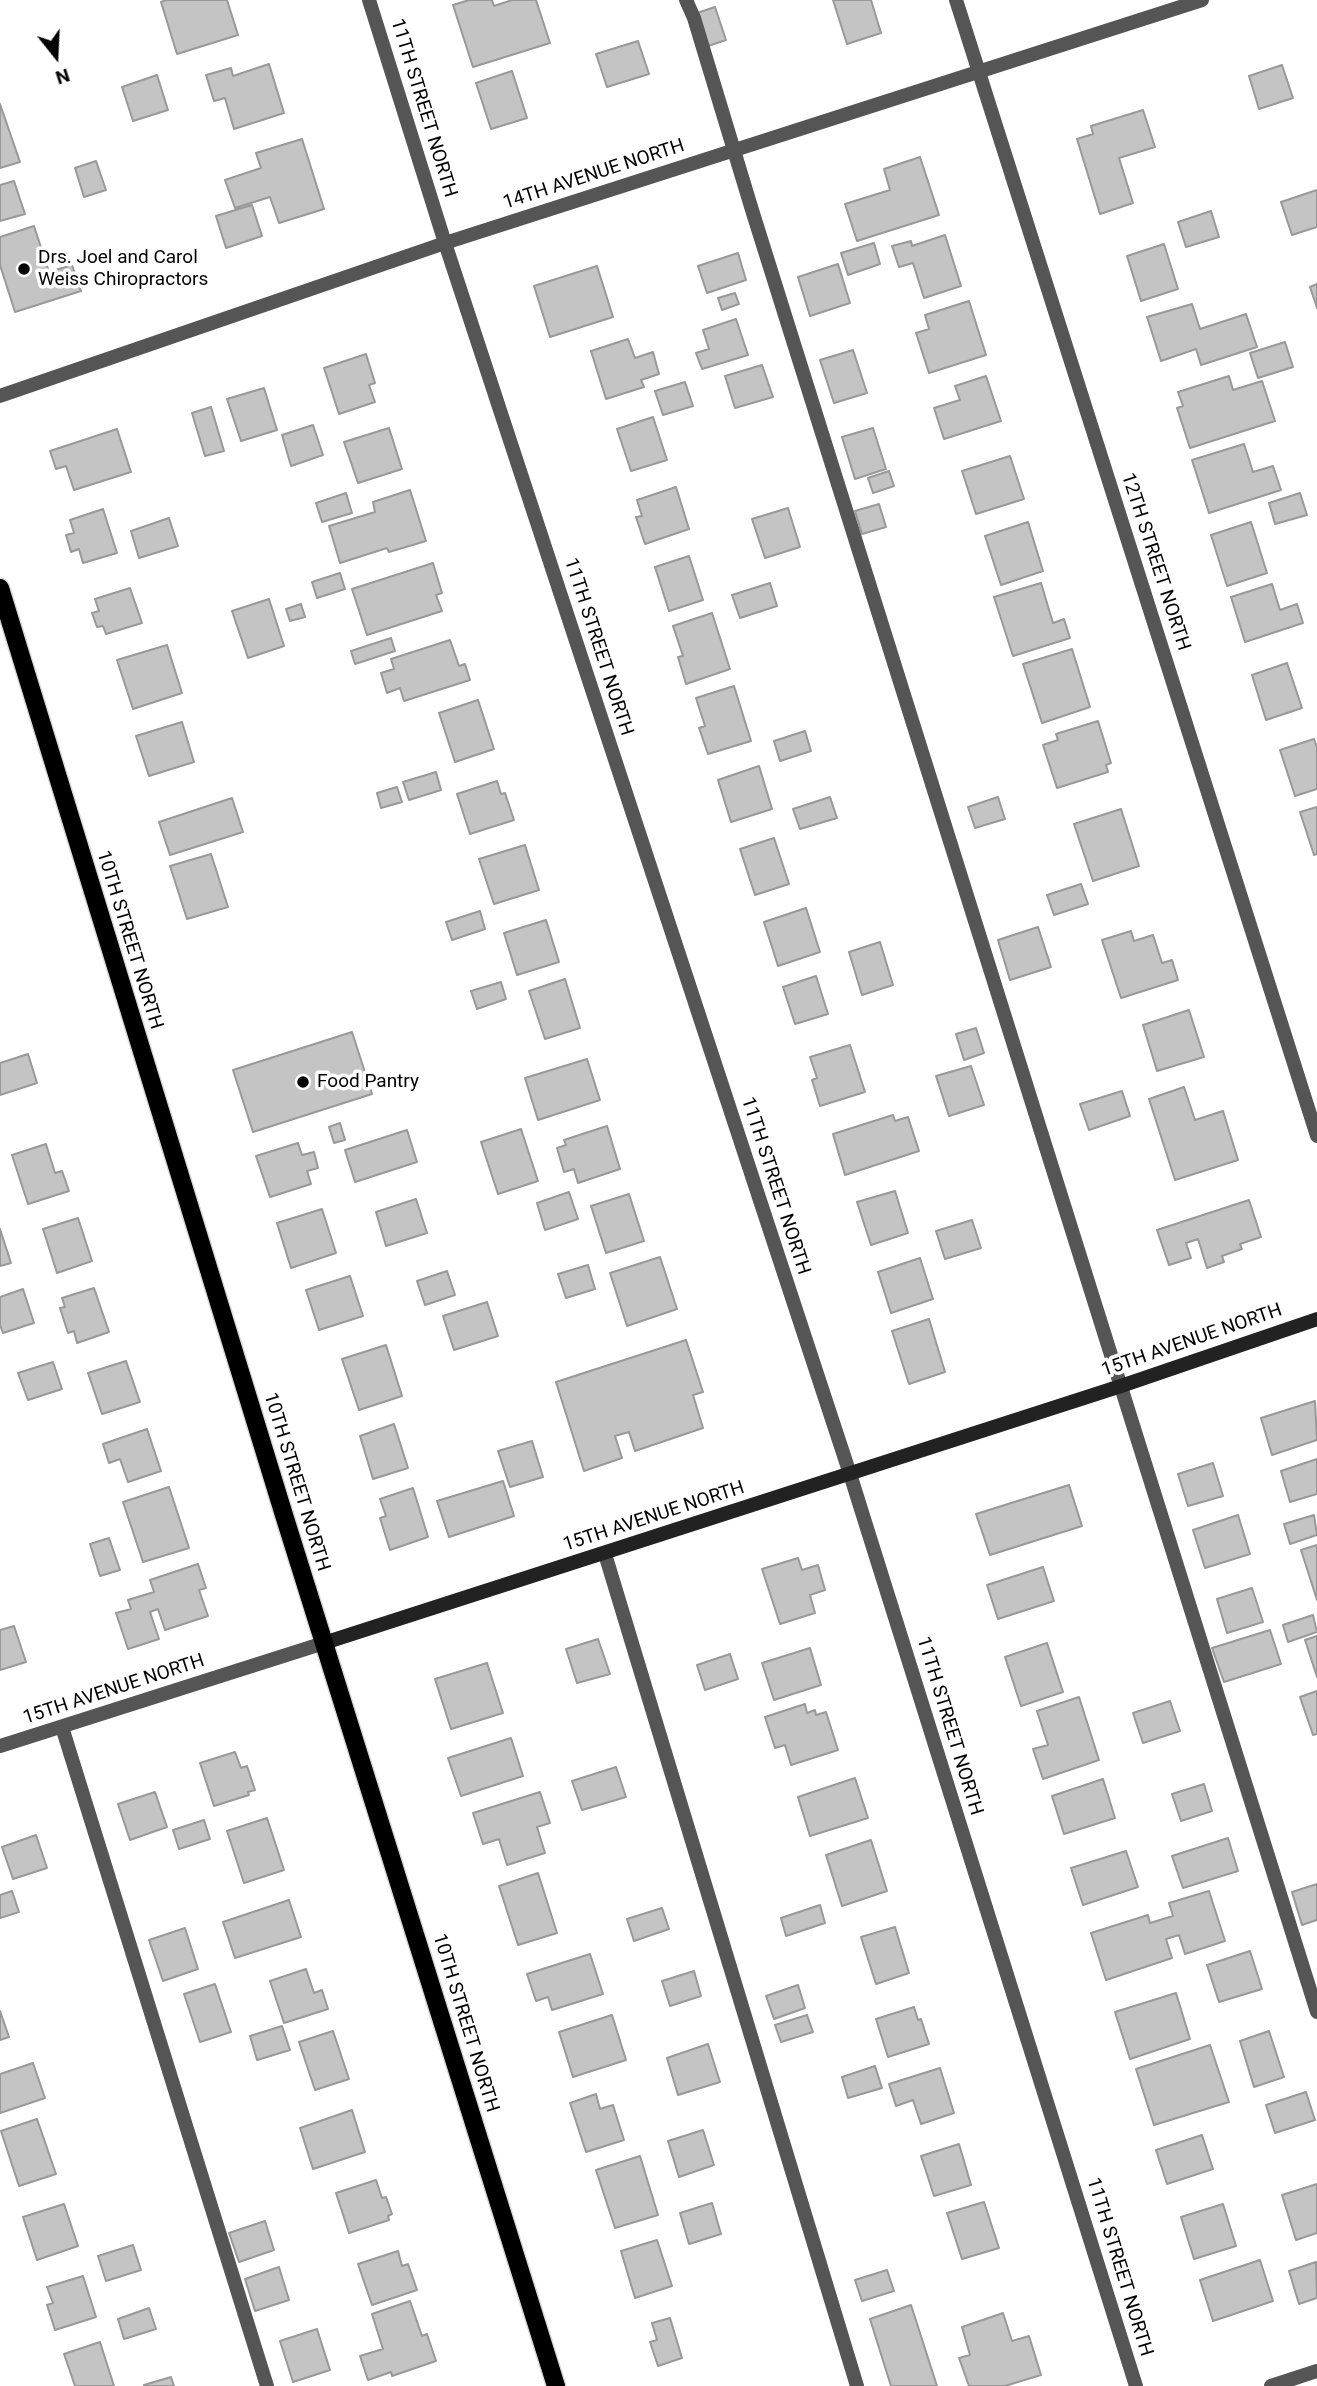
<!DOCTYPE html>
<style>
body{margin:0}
#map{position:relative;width:1317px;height:2386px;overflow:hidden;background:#fff;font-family:Roboto,sans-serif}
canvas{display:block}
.north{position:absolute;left:21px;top:21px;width:70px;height:70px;-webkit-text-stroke:5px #fff;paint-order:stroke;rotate:162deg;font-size:19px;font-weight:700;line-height:28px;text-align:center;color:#000}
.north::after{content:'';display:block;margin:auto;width:24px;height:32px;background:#000;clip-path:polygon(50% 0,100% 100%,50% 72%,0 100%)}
</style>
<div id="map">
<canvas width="1317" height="2386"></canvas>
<div class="north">N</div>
</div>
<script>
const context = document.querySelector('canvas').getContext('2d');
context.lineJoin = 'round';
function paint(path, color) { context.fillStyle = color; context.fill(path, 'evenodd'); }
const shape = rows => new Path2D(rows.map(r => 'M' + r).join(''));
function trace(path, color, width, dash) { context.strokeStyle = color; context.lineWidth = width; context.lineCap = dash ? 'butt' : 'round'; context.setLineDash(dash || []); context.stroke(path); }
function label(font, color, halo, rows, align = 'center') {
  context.font = font + ' Roboto,sans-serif'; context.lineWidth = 7; context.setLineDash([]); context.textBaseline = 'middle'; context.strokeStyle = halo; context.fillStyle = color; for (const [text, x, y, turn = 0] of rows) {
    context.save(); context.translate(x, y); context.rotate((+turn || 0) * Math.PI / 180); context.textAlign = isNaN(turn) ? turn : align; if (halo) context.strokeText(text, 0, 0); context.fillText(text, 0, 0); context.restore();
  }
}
const building = shape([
 [166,0,227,0,238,35,177,54,161,2,166,0],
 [469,0,492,0,494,6,512,0,536,0,550,43,473,67,453,5,469,0],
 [833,0,871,0,881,33,847,44,833,0],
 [715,7,726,40,708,46,697,13,715,7],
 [638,41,649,74,607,87,596,54,638,41],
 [269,64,284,113,234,129,225,98,214,101,206,75,231,68,233,76,269,64],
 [1282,65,1293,98,1259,109,1249,76,1282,65],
 [512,71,527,118,491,129,476,83,512,71],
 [157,75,168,110,133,121,122,87,157,75],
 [0,104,20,162,0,168,0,104],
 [1143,110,1155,147,1119,158,1133,203,1100,214,1077,139,1093,134,1091,126,1143,110],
 [302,139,324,209,279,223,270,197,235,208,225,180,261,168,256,153,302,139],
 [920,157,939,215,857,241,845,204,890,190,884,169,920,157],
 [96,161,106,190,84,197,75,168,96,161],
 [14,181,25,214,0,221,0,185,14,181],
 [1317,190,1317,227,1292,235,1281,202,1317,190],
 [252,205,262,236,226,248,216,216,252,205],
 [1211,211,1219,237,1186,247,1178,222,1211,211],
 [34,226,49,272,72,265,81,291,15,312,0,265,0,237,34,226],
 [945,235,961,286,924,298,913,263,899,267,892,246,911,241,912,246,945,235],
 [874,243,880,264,848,275,841,253,874,243],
 [1164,244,1178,289,1141,301,1127,256,1164,244],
 [738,253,746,280,707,293,698,266,738,253],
 [838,264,850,303,810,316,798,277,838,264],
 [597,266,613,317,550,337,534,286,597,266],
 [1317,284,1317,308,1310,287,1317,284],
 [735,293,739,304,722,310,718,298,735,293],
 [969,301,986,355,929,373,916,333,929,329,925,315,969,301],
 [1192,304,1200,329,1246,314,1257,347,1201,365,1196,349,1161,361,1147,317,1192,304],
 [736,319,748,355,702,369,696,353,709,349,703,330,736,319],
 [628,339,635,358,653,352,659,374,641,380,644,387,606,399,591,351,628,339],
 [1285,342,1293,367,1258,378,1250,353,1285,342],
 [853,350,867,393,834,403,820,360,853,350],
 [366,354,375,383,369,385,375,402,339,414,324,368,366,354],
 [762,365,773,397,735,408,725,376,762,365],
 [986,376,1001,421,944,439,934,408,960,400,955,386,986,376],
 [1229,376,1233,390,1262,381,1275,421,1190,448,1177,408,1183,406,1178,392,1229,376],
 [685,382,693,406,663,415,655,391,685,382],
 [264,388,277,430,241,441,227,399,264,388],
 [211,407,224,451,205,456,192,413,211,407],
 [653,417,667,460,631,471,617,429,653,417],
 [313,425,323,455,291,466,282,435,313,425],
 [389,428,402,469,358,483,344,442,389,428],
 [873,428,886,469,855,479,842,437,873,428],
 [117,429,131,472,74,490,66,466,56,469,50,451,117,429],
 [1244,444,1253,472,1273,466,1281,490,1209,513,1192,460,1244,444],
 [1010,456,1024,499,976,514,962,471,1010,456],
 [889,471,894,486,873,493,868,478,889,471],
 [676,487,689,529,645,544,636,517,642,516,637,500,676,487],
 [410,490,426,541,389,552,387,548,340,563,329,526,375,512,373,502,410,490],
 [346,493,352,513,322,522,316,503,346,493],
 [1300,493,1307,515,1275,524,1269,503,1300,493],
 [879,504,886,527,862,534,855,511,879,504],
 [788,508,800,547,765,558,752,519,788,508],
 [103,509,117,553,83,563,79,549,71,552,66,535,74,533,70,520,103,509],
 [169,518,178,546,139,558,131,531,169,518],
 [1028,522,1043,571,1001,585,985,536,1028,522],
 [1251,522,1267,573,1227,586,1211,535,1251,522],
 [689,556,703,600,669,611,655,567,689,556],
 [433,563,442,593,436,595,442,611,367,635,352,589,433,563],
 [340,573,345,589,317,598,312,582,340,573],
 [770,583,777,606,740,618,732,595,770,583],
 [1041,583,1053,623,1064,619,1070,638,1013,656,994,597,1041,583],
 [1272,584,1280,610,1297,604,1303,623,1245,642,1231,597,1272,584],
 [130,588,142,623,106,634,103,626,97,627,92,613,99,611,95,599,130,588],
 [269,599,284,646,248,658,232,611,269,599],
 [301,604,305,617,290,621,286,609,301,604],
 [712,613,730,669,686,684,678,657,683,656,673,626,712,613],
 [391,638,395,651,355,664,351,651,391,638],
 [450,640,459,666,465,664,470,680,404,701,400,688,387,693,381,673,394,669,391,659,450,640],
 [167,645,182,693,133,709,117,660,167,645],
 [1072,649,1090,707,1042,723,1023,664,1072,649],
 [1287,663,1302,708,1266,720,1252,675,1287,663],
 [734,686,751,741,708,754,699,728,705,726,696,698,734,686],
 [478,700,494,749,455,762,439,713,478,700],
 [1098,721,1111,763,1106,765,1108,772,1057,788,1043,745,1058,740,1056,734,1098,721],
 [182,722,194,762,149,776,136,736,182,722],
 [805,731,811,751,780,761,774,741,805,731],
 [1314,739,1317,747,1317,789,1295,796,1280,750,1314,739],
 [759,766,772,809,731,822,718,780,759,766],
 [436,772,441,790,409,800,403,782,436,772],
 [497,781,501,794,505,793,514,820,470,834,457,794,497,781],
 [397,787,402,802,381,808,377,793,397,787],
 [830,797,837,818,800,829,793,809,830,797],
 [998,797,1005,819,975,828,968,807,998,797],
 [232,798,243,832,170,855,159,822,232,798],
 [1317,807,1317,854,1314,855,1300,812,1317,807],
 [1121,809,1139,866,1093,881,1074,824,1121,809],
 [774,838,789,884,755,895,740,849,774,838],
 [525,845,539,890,494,904,479,859,525,845],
 [211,854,228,907,187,919,170,866,211,854],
 [1081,884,1088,904,1054,915,1047,895,1081,884],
 [806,908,820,952,778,966,764,922,806,908],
 [480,911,485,929,452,940,446,922,480,911],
 [546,920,559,962,517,975,504,933,546,920],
 [1038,927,1051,967,1010,980,998,940,1038,927],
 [1131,931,1134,941,1153,935,1162,963,1172,960,1178,980,1121,998,1102,940,1131,931],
 [880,942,893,985,862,995,849,952,880,942],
 [816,976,828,1014,795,1024,783,987,816,976],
 [565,979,580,1028,545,1039,529,991,565,979],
 [501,982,506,999,477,1009,471,991,501,982],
 [1189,1010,1204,1057,1157,1071,1143,1025,1189,1010],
 [976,1028,984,1053,964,1060,956,1034,976,1028],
 [352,1032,372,1094,253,1132,233,1070,352,1032],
 [850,1045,865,1092,820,1106,812,1080,817,1078,810,1057,850,1045],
 [28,1054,37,1083,0,1095,0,1063,28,1054],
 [587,1059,600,1100,538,1120,525,1078,587,1059],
 [971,1066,984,1105,949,1116,936,1076,971,1066],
 [1184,1087,1195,1120,1223,1111,1238,1160,1175,1180,1149,1099,1184,1087],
 [1122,1091,1130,1116,1089,1130,1080,1104,1122,1091],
 [893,1115,895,1121,908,1117,919,1151,845,1175,833,1134,893,1115],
 [340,1123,345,1140,334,1143,329,1127,340,1123],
 [607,1126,620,1169,578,1183,574,1169,564,1172,557,1148,566,1145,564,1140,607,1126],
 [521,1129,538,1181,498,1194,481,1142,521,1129],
 [407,1130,417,1162,355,1182,345,1150,407,1130],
 [298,1143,302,1155,314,1152,318,1168,307,1171,311,1184,270,1197,256,1156,298,1143],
 [46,1144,55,1173,62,1171,69,1191,28,1204,12,1155,46,1144],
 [895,1191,908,1233,871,1245,857,1202,895,1191],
 [569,1192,578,1219,545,1230,537,1203,569,1192],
 [629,1194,644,1241,606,1253,591,1206,629,1194],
 [416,1199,427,1233,386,1246,376,1212,416,1199],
 [1249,1200,1261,1237,1240,1244,1242,1249,1222,1256,1224,1262,1207,1268,1198,1239,1186,1243,1191,1258,1169,1265,1157,1230,1249,1200],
 [322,1209,336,1253,291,1268,277,1223,322,1209],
 [78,1218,92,1261,57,1273,43,1229,78,1218],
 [972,1220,981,1248,945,1259,936,1231,972,1220],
 [0,1229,11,1263,0,1266,0,1229],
 [660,1257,677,1309,627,1326,610,1273,660,1257],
 [920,1258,933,1299,891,1313,878,1272,920,1258],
 [588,1265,595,1289,566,1298,558,1274,588,1265],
 [447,1271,455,1295,425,1305,417,1281,447,1271],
 [350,1276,363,1316,319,1330,306,1290,350,1276],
 [94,1288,109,1332,77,1343,74,1331,68,1333,60,1308,65,1307,62,1298,94,1288],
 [23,1289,34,1323,3,1333,0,1325,0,1297,23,1289],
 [487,1302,498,1336,454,1350,443,1316,487,1302],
 [929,1319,945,1372,909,1384,892,1331,929,1319],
 [686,1340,703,1392,693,1395,703,1428,635,1451,629,1432,615,1436,622,1458,584,1471,556,1382,686,1340],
 [386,1345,402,1396,359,1410,342,1359,386,1345],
 [126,1361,140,1402,102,1414,88,1373,126,1361],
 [53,1362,62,1389,28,1400,18,1373,53,1362],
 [1315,1401,1317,1440,1272,1455,1261,1418,1315,1401],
 [394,1424,408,1468,373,1479,360,1436,394,1424],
 [147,1429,161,1471,128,1482,120,1459,109,1463,103,1444,147,1429],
 [532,1441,543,1477,510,1487,498,1451,532,1441],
 [1317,1459,1317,1494,1290,1502,1281,1471,1317,1459],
 [1213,1463,1223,1496,1188,1506,1178,1474,1213,1463],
 [503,1481,514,1516,449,1537,437,1501,503,1481],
 [1069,1485,1082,1526,990,1555,976,1514,1069,1485],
 [169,1487,189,1548,143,1562,123,1502,169,1487],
 [413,1488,428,1537,390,1550,380,1518,386,1516,380,1499,413,1488],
 [1238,1515,1250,1554,1205,1568,1193,1530,1238,1515],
 [1314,1515,1317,1535,1290,1544,1284,1524,1314,1515],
 [109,1538,120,1570,100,1576,90,1544,109,1538],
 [1317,1545,1317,1600,1301,1550,1317,1545],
 [798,1558,802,1570,818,1565,825,1590,810,1595,815,1613,780,1624,762,1569,798,1558],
 [198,1564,206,1588,199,1590,208,1616,165,1630,158,1609,150,1612,159,1639,128,1649,116,1613,131,1609,128,1600,154,1592,150,1580,198,1564],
 [1043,1567,1054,1601,998,1619,987,1585,1043,1567],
 [1252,1588,1263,1622,1227,1633,1217,1599,1252,1588],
 [1313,1615,1317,1632,1288,1642,1283,1625,1313,1615],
 [14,1626,26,1662,0,1670,0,1630,14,1626],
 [1270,1630,1281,1664,1224,1682,1212,1648,1270,1630],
 [1317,1636,1317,1677,1305,1640,1317,1636],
 [598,1639,610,1674,577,1683,566,1649,598,1639],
 [1047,1643,1063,1692,1021,1706,1005,1657,1047,1643],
 [810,1648,821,1685,774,1700,762,1663,810,1648],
 [730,1654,738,1679,705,1690,697,1665,730,1654],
 [487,1663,503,1713,451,1729,435,1679,487,1663],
 [1317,1691,1317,1734,1313,1735,1300,1697,1317,1691],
 [1079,1697,1099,1760,1043,1779,1033,1749,1048,1745,1037,1711,1079,1697],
 [1170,1701,1180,1731,1143,1743,1133,1713,1170,1701],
 [805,1704,807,1713,815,1710,816,1715,826,1712,838,1750,791,1765,785,1745,775,1748,765,1717,805,1704],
 [511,1738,523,1776,461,1796,448,1758,511,1738],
 [235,1752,241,1768,247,1766,255,1790,248,1792,249,1795,214,1806,200,1763,235,1752],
 [616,1767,626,1797,582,1810,572,1781,616,1767],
 [855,1778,868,1818,810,1836,798,1797,855,1778],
 [1103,1779,1115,1818,1064,1834,1052,1796,1103,1779],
 [1204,1784,1212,1811,1181,1821,1172,1794,1204,1784],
 [155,1792,167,1827,130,1840,118,1804,155,1792],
 [540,1792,550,1823,537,1827,545,1853,507,1865,499,1839,483,1844,473,1813,540,1792],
 [267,1818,284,1870,244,1883,227,1831,267,1818],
 [204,1820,210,1839,179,1849,173,1830,204,1820],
 [36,1835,47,1868,13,1879,2,1847,36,1835],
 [1228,1838,1238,1871,1183,1888,1172,1856,1228,1838],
 [871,1840,887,1891,842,1906,826,1855,871,1840],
 [1126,1851,1138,1887,1083,1905,1071,1868,1126,1851],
 [538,1873,557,1933,518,1945,499,1886,538,1873],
 [1317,1884,1317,1920,1302,1925,1292,1892,1317,1884],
 [12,1891,19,1912,0,1918,0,1895,12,1891],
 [1209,1891,1225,1941,1185,1954,1179,1935,1166,1939,1172,1958,1106,1980,1091,1933,1148,1915,1150,1923,1173,1916,1169,1903,1209,1891],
 [289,1900,301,1937,235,1958,223,1922,289,1900],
 [820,1905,825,1923,786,1936,781,1918,820,1905],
 [662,1908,669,1929,634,1941,627,1919,662,1908],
 [895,1927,909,1973,876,1984,861,1937,895,1927],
 [185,1928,198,1969,163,1981,149,1940,185,1928],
 [1250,1951,1262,1989,1219,2002,1207,1965,1250,1951],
 [590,1954,603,1994,552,2010,548,1997,536,2001,527,1974,590,1954],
 [306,1969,314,1993,322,1990,328,2009,284,2023,270,1981,306,1969],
 [694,1971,701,1996,670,2006,662,1981,694,1971],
 [215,1984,231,2032,200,2042,184,1994,215,1984],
 [798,1985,805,2008,774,2019,766,1996,798,1985],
 [1176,1993,1190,2039,1130,2059,1115,2012,1176,1993],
 [914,2007,918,2020,921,2019,929,2044,888,2057,876,2019,914,2007],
 [0,2011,9,2037,0,2040,0,2011],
 [612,2015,626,2060,573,2077,559,2032,612,2015],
 [807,2015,813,2032,781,2042,775,2025,807,2015],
 [282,2026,290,2050,257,2060,250,2036,282,2026],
 [333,2031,349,2079,315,2090,299,2042,333,2031],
 [1269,2031,1284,2077,1254,2087,1240,2041,1269,2031],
 [708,2044,720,2082,678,2095,667,2058,708,2044],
 [1210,2045,1229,2102,1154,2125,1136,2069,1210,2045],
 [33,2063,45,2098,0,2113,0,2074,33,2063],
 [875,2066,882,2088,848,2098,842,2077,875,2066],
 [940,2068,954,2113,921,2124,913,2100,896,2106,889,2084,940,2068],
 [1306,2092,1315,2120,1275,2133,1266,2105,1306,2092],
 [596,2094,600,2109,613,2105,624,2140,586,2152,570,2103,596,2094],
 [352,2110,365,2152,313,2169,300,2128,352,2110],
 [37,2119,56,2174,19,2186,1,2131,37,2119],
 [703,2130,714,2165,679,2177,668,2141,703,2130],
 [1202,2135,1213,2169,1167,2184,1156,2150,1202,2135],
 [959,2144,971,2185,934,2196,921,2156,959,2144],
 [640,2156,658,2215,615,2228,596,2170,640,2156],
 [376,2180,382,2198,386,2197,392,2214,388,2216,389,2220,349,2233,336,2193,376,2180],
 [1317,2184,1317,2233,1296,2240,1282,2195,1317,2184],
 [984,2202,999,2248,962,2259,947,2213,984,2202],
 [712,2203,721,2234,689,2244,680,2213,712,2203],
 [64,2204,78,2246,37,2260,23,2217,64,2204],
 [1223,2204,1236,2246,1194,2259,1181,2217,1223,2204],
 [265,2221,274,2250,239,2262,229,2233,265,2221],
 [657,2240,672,2286,635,2298,621,2251,657,2240],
 [133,2245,141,2270,106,2281,98,2256,133,2245],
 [398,2251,402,2266,408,2264,417,2290,372,2305,358,2264,398,2251],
 [1260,2260,1273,2301,1213,2321,1200,2280,1260,2260],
 [1316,2262,1317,2298,1299,2304,1289,2271,1316,2262],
 [279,2267,289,2300,255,2311,245,2279,279,2267],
 [887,2270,894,2291,862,2301,855,2280,887,2270],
 [83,2276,96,2317,55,2330,47,2305,53,2303,47,2287,83,2276],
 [410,2301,422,2336,427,2334,436,2361,392,2376,391,2372,368,2380,360,2356,383,2349,372,2314,410,2301],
 [911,2305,937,2386,891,2386,870,2319,911,2305],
 [149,2308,156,2329,124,2339,118,2319,149,2308],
 [1003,2313,1012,2341,1029,2336,1041,2375,1005,2386,969,2386,959,2358,970,2355,962,2327,1003,2313],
 [670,2318,682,2358,658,2366,650,2342,657,2340,652,2323,670,2318],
 [317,2329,330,2370,293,2382,280,2341,317,2329],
 [100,2342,114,2386,75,2386,64,2354,100,2342],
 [171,2377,174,2386,144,2386,144,2385,171,2377]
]);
paint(building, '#c4c4c4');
trace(building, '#999', 2);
const primary = shape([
 [0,588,284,1515,556,2386]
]);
trace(primary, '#dbdbdb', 21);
trace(shape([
 [686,0,694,18,752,210,1317,2012],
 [605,1554,857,2386],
 [62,1727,267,2386]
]), '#555', 14);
trace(shape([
 [369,0,445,243,850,1474,1136,2386],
 [956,0,1317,1136],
 [0,396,445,243,1202,0],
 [0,1746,324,1643],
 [1271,2386,1317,2371]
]), '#555', 14);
trace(shape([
 [324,1643,1121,1386,1317,1319]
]), '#222', 14);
trace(primary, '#000', 18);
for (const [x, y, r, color] of [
 [24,269,7,"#000"],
 [303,1082,7,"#000"]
]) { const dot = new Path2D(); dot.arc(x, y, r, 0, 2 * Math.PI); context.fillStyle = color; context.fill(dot); trace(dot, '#fff', 2.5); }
label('19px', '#000', '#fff', [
 ["11TH STREET NORTH",423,108,73],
 ["14TH AVENUE NORTH",594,175,-18],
 ["12TH STREET NORTH",1155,562,72],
 ["11TH STREET NORTH",598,647,72],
 ["10TH STREET NORTH",129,940,73],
 ["11TH STREET NORTH",775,1186,72],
 ["15TH AVENUE NORTH",1192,1341,-19],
 ["10TH STREET NORTH",296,1482,73],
 ["15TH AVENUE NORTH",654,1517,-18],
 ["15TH AVENUE NORTH",114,1690,-18],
 ["11TH STREET NORTH",949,1726,73],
 ["10TH STREET NORTH",465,2023,73],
 ["11TH STREET NORTH",1119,2267,73]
]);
label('19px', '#000', '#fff', [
 ["Drs. Joel and Carol",38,258],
 ["Weiss Chiropractors",38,280],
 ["Food Pantry",317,1082]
], 'left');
</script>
